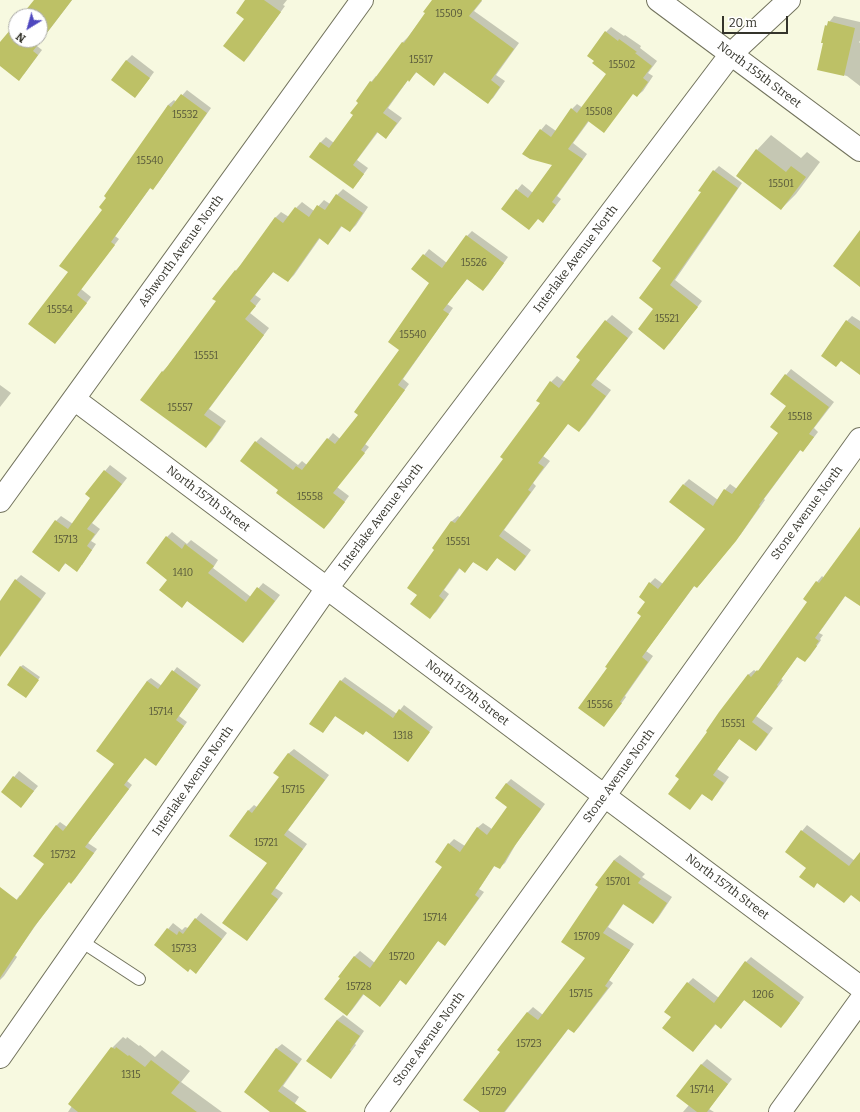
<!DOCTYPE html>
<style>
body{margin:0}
#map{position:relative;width:860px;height:1112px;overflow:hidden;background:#f7f9e0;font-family:Bitter,serif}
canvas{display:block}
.north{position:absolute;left:8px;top:8px;width:40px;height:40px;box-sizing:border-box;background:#fff;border:1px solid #aeaeaa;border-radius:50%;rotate:217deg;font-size:11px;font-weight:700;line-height:16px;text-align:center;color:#34342b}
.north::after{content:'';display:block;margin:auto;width:14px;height:18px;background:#4f48bf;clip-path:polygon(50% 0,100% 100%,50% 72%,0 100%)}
.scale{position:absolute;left:722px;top:16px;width:66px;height:18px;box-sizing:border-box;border:2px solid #34342b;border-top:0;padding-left:5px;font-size:12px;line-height:14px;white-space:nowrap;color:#34342b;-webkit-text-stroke:3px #fff;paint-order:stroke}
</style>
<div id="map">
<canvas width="860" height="1112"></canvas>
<div class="north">N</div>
<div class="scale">20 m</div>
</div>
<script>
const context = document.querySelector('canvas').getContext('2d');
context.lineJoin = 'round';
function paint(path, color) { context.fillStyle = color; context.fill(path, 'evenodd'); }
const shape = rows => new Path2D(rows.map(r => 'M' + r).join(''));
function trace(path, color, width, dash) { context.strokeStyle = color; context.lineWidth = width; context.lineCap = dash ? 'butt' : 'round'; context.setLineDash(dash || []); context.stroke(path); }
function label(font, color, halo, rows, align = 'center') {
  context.font = font + ' Bitter,serif'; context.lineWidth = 3; context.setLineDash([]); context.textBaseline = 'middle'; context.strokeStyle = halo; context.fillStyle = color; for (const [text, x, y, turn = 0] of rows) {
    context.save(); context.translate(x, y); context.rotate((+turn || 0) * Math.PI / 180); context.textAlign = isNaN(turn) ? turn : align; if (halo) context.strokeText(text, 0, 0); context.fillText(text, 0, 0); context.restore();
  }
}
paint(shape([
 [35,0,72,0,37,46,42,50,24,74,0,65,0,44,16,24,16,40,40,40,40,16,22,16],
 [246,0,287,0,283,5,285,6,249,56,244,61],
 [433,0,481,0,482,1,474,11,519,43,496,75,505,81,493,98,487,103,445,72,434,84,417,72,409,80,408,80,388,108,402,118,391,132,386,138,378,132,357,160,368,168,358,182,311,157,321,142,326,137,334,143,354,115,359,102,371,82,376,76,377,77,403,42,408,37,426,13],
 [834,16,860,22,860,41,859,42,860,43,860,86,847,76,818,69,824,43,826,26],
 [611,27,624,36,625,35,641,46,640,48,657,61,648,73,653,76,643,91,637,96,633,93,589,121,573,143,587,154,557,196,561,199,548,216,538,218,529,229,517,190,522,184,533,193,553,164,524,153,541,130,546,124,556,131,572,109,577,104,583,108,607,74,606,32],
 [132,55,154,72,140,91,135,97,126,61],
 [187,90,211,108,158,183,152,189,151,187,115,236,119,239,81,289,91,297,60,338,55,343,69,272,104,210,168,105,174,100,176,102],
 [771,135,801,158,807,152,820,162,796,194,781,209,757,150],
 [719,166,742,183,675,280,702,301,670,343,664,348,655,309,663,268,702,192,714,171],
 [343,189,368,207,356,225,350,231,342,226,334,237,328,243,320,238,294,275,288,281,274,271,255,295,261,299,250,313,269,328,209,409,226,421,212,441,206,447,162,372,168,366,217,301,235,271,241,265,275,218,281,212,289,217,296,208,302,202,314,211,324,200,330,204,337,195],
 [472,231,508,257,488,285,483,290,467,279,447,304,453,308,403,379,409,384,365,444,369,447,337,487,349,496,330,522,324,528,280,490,256,442,261,437,298,465,302,461,307,465,333,433,340,439,359,415,400,350,431,283,413,269,429,249,447,263,467,236],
 [612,315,633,332,596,379,611,390,585,425,579,431,568,423,543,456,550,461,533,483,536,486,504,530,531,550,521,564,515,570,498,557,486,570,474,561,465,571,460,568,444,590,449,594,436,612,430,617,418,595,435,549,433,548,452,521,458,516,461,518,504,459,541,403,537,400,551,382,557,376,565,382,581,359,606,321],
 [852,316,860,321,860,363,847,321],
 [791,369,834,402,814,428,818,432,808,445,803,450,801,449,764,499,765,500,741,534,702,582,697,587,695,585,646,651,653,656,625,696,626,697,609,720,604,726,609,668,643,615,650,583,655,578,663,584,706,529,684,484,689,479,718,500,725,490,730,484,737,489,779,433,788,405,772,394,786,375],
 [0,385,11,393,0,407],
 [110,465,127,478,92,523,100,529,91,541,96,544,82,565,66,563,59,570,56,521,61,516,73,524,92,497,87,493],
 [860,528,860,600,846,595,819,633,823,635,820,639,821,640,810,656,805,661,798,656,781,679,783,680,756,716,773,728,761,745,756,750,740,738,717,769,729,777,717,794,711,800,680,779,748,675,754,670,757,672,763,666,808,602,817,582,822,576,824,578],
 [172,532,187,544,191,540,218,560,213,568,251,597,263,583,280,595,249,636,243,642,188,600,182,607,168,580,167,537],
 [21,575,46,593,7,648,2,653,0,651,0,603,16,580],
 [23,665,40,677,28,694,20,667],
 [177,667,201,685,179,716,187,722,159,761,145,757,127,781,132,785,88,843,97,849,75,879,71,883,69,881,38,922,15,955,17,957,4,976,0,980,0,923,17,899,20,895,21,896,46,864,56,826,60,822,67,827,115,764,147,681,151,678,162,686],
 [345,677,397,714,404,705,433,727,411,756,366,731,363,734,336,715,323,732,341,681],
 [294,749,329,775,288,830,307,844,275,888,283,893,252,934,247,940,268,863,231,836,249,810,254,805,257,807,281,776,288,754],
 [19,771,38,786,21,807,2,792],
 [511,779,545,804,516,844,505,863,499,868,495,865,479,889,484,892,450,939,445,944,439,940,400,980,385,1001,380,1006,364,994,352,1010,347,1015,342,978,339,976,355,956,360,951,375,963,444,866,449,844,454,839,465,846,477,828,483,823,492,829,509,806,506,784],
 [807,825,855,861,860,857,860,901,851,894,818,882,814,887,807,867,786,852,802,831],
 [620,855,645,874,642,877,672,897,658,918,653,923,624,903,608,927,634,944,609,980,613,983,579,1027,574,1032,569,1028,505,1112,479,1112,501,1052,498,1050,528,1012,533,1007,543,1015,587,958,600,887,614,860],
 [201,913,227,933,201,967,155,945,173,923,182,930,185,927,188,928],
 [751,957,804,997,786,1022,781,1026,745,999,721,1028,716,1024,693,1051,672,1017,688,983,693,978,719,998,746,962],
 [343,1015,364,1031,355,1044,356,1045,336,1072,307,1061,337,1020],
 [123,1037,126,1039,127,1037,139,1046,140,1045,155,1057,162,1050,190,1071,181,1082,222,1112,68,1112,72,1106,69,1104,112,1048],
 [282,1044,302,1059,283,1086,299,1097,289,1112,272,1112,276,1049],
 [707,1059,732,1079,709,1109,714,1112,683,1112,689,1105,677,1096,702,1064]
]), '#0003');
paint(shape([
 [34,0,72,0,33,51,38,55,19,81,0,66,0,42,16,23,16,40,40,40,40,16,21,16],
 [245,0,264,0,281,12,244,62,223,46,244,19,236,13],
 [432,0,482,0,469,16,514,49,491,80,500,87,488,104,444,72,434,86,416,72,409,82,408,80,383,113,397,123,386,139,377,132,353,165,364,174,353,189,309,157,320,142,329,148,353,115,350,113,358,103,356,101,370,81,372,82,402,42,404,43,425,13,423,12],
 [828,21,855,28,844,76,817,70,823,43,821,43,825,25,827,26],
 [605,31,618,41,619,39,637,52,635,53,652,66,643,78,648,82,637,97,633,94,604,133,588,121,568,149,583,159,552,202,556,205,543,223,538,219,529,230,501,209,516,189,528,198,552,165,530,159,522,154,540,129,551,137,571,108,577,113,606,74,592,63,594,61,587,56],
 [126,60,150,78,135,98,111,80],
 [181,94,207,113,153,190,150,188,111,242,115,245,77,295,87,303,55,344,28,324,68,272,59,266,102,210,99,207,106,198,104,196,168,105,171,107],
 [756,149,786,172,791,166,806,177,781,210,736,176],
 [713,170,738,188,670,285,698,307,664,350,638,329,653,309,639,298,661,268,652,261,701,192,698,191],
 [336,194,363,213,350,232,341,226,328,245,319,238,288,282,273,272,250,301,256,306,245,319,264,335,204,415,221,427,206,448,140,400,162,371,163,372,216,301,212,299,235,270,236,271,275,217,283,223,295,207,309,217,317,205,325,210],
 [860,230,860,287,833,266],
 [466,235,504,263,483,291,467,279,443,310,449,314,398,385,405,390,361,450,365,453,333,493,345,502,324,529,276,493,278,490,240,461,255,441,293,470,296,466,302,470,327,438,335,444,358,415,354,412,399,350,388,342,429,283,411,269,423,254,442,268],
 [605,320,628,338,591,385,606,396,579,432,568,424,538,463,544,467,528,490,531,492,499,536,526,556,515,571,497,558,487,571,473,562,465,573,459,568,439,596,444,600,430,619,410,604,417,595,407,588,434,550,432,548,451,521,455,523,503,459,500,457,540,403,536,401,550,381,559,388,580,360,576,357],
 [846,320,860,330,860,375,841,361,836,367,821,356],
 [785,374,829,407,809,434,814,437,803,452,800,450,759,505,760,506,736,541,697,588,694,586,642,657,648,662,620,702,622,703,604,727,578,708,607,668,605,667,641,616,637,613,645,602,639,597,649,582,658,589,705,529,669,502,683,484,713,506,724,489,732,494,778,433,770,427,786,406,770,394],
 [104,470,122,484,87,529,95,534,87,546,92,550,77,572,65,563,59,572,32,552,55,520,68,529,90,498,85,494],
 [860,527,860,606,845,596,815,638,819,641,816,645,817,646,805,662,797,657,777,685,778,686,752,722,768,734,756,751,739,739,713,775,724,783,712,801,702,794,690,810,668,794,679,779,675,776,707,732,706,731,719,712,748,674,751,677,757,670,758,671,807,602,803,599,816,581,819,583],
 [166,536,182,549,185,544,214,566,208,573,246,602,257,587,275,601,243,643,187,601,182,608,159,590,167,580,146,563],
 [15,579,41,599,0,657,0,601],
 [20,666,39,680,26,698,7,685],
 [172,670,198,689,176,720,184,726,156,766,145,758,124,785,129,789,85,847,94,853,71,884,69,882,34,927,0,978,0,887,17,900,44,864,33,856,56,825,63,831,114,764,96,751,147,681,158,689],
 [340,680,393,718,399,709,430,732,408,762,366,731,363,735,335,716,323,733,309,724],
 [288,753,325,780,284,835,303,849,271,894,278,899,247,941,222,923,267,863,229,836,248,810,252,813,279,777,273,773],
 [13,776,34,791,21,808,1,792],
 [506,783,541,809,511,851,500,869,494,866,475,895,479,898,445,946,438,941,406,985,400,980,380,1007,363,994,347,1016,324,999,340,978,338,977,354,956,370,968,442,867,435,862,448,843,460,852,477,827,487,835,507,807,495,798],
 [801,830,849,866,860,852,860,902,851,895,844,903,817,883,814,888,799,877,806,868,785,852],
 [614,860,641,879,638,883,667,903,653,924,623,904,603,933,630,950,605,986,608,988,574,1033,568,1029,504,1112,480,1112,463,1100,500,1052,497,1050,527,1012,538,1020,585,958,561,942,598,887,595,885],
 [195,918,222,939,196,974,190,969,188,972,154,945,167,928,177,935,179,931,183,934],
 [745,961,800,1003,781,1028,744,1000,721,1029,715,1024,693,1052,662,1028,671,1017,664,1012,687,982,714,1003],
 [337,1020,360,1036,350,1050,351,1051,331,1079,306,1061],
 [111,1047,115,1049,116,1047,128,1056,129,1055,145,1067,151,1060,180,1082,171,1093,197,1112,78,1112,68,1104],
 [276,1048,298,1064,278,1091,307,1112,270,1112,244,1092],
 [701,1064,728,1084,707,1112,697,1112,676,1096]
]), '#bdc166');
const lane = shape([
 [81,941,139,979]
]);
const street = shape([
 [74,399,860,987],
 [0,501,362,0],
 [0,1057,327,588,731,54,789,0],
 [376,1112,605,795,860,439],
 [780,1112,860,1001]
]);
const secondary = shape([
 [658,0,860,150]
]);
trace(lane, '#72735d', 14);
trace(street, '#72735d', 24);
trace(secondary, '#72735d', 24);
trace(lane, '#fff', 12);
trace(street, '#fff', 22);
trace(secondary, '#fff', 22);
label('10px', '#56573a', null, [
 ["15509",449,14],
 ["15517",421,60],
 ["15502",622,65],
 ["15508",599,112],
 ["15532",185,115],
 ["15540",150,161],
 ["15501",781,184],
 ["15526",474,263],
 ["15554",60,310],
 ["15521",667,319],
 ["15540",413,335],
 ["15551",206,356],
 ["15557",180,408],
 ["15518",800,417],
 ["15558",310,497],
 ["15713",66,540],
 ["15551",458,542],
 ["1410",183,573],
 ["15556",600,705],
 ["15714",161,712],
 ["15551",733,724],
 ["1318",403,736],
 ["15715",293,790],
 ["15721",266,843],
 ["15732",63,855],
 ["15701",618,882],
 ["15714",435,918],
 ["15709",587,937],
 ["15733",184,949],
 ["15720",402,957],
 ["15728",359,987],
 ["15715",581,994],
 ["1206",763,995],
 ["15723",529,1044],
 ["1315",131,1075],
 ["15714",702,1090],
 ["15729",494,1092]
]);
label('12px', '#34342b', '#fff', [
 ["North 155th Street",759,75,37],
 ["Ashworth Avenue North",181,251,-54],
 ["Interlake Avenue North",576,259,-53],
 ["North 157th Street",208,499,37],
 ["Stone Avenue North",807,513,-54],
 ["Interlake Avenue North",381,517,-53],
 ["North 157th Street",467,693,37],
 ["Stone Avenue North",619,776,-54],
 ["Interlake Avenue North",193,781,-55],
 ["North 157th Street",727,887,37],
 ["Stone Avenue North",429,1039,-54]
]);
</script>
